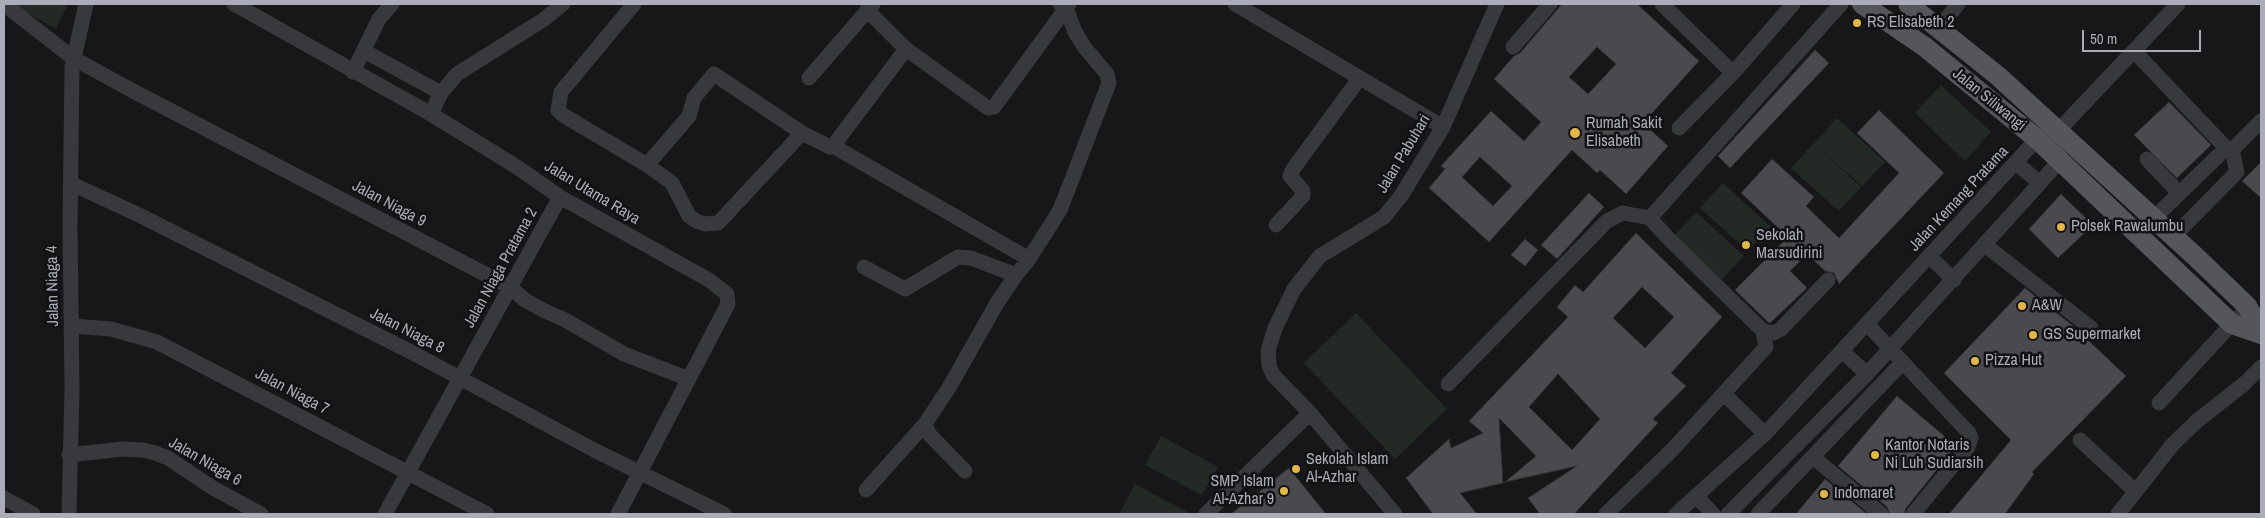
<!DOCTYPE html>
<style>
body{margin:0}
#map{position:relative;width:2265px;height:518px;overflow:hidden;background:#171719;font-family:"Archivo Narrow",sans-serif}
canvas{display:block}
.frame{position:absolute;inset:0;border:5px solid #aaadb7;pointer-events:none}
.scale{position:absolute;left:2082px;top:30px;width:119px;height:22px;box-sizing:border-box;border:2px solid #aaadb7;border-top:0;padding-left:6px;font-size:15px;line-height:18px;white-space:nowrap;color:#aaadb7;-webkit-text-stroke:4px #121214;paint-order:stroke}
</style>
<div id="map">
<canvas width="2265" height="518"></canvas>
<div class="frame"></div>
<div class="scale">50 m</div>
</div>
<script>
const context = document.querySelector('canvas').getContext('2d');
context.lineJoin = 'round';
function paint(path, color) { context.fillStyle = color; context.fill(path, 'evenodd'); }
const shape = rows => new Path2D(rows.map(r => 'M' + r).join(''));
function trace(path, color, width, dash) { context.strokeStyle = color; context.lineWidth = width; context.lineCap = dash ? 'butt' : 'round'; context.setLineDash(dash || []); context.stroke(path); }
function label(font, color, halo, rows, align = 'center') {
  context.font = font + ' "Archivo Narrow",sans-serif'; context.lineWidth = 5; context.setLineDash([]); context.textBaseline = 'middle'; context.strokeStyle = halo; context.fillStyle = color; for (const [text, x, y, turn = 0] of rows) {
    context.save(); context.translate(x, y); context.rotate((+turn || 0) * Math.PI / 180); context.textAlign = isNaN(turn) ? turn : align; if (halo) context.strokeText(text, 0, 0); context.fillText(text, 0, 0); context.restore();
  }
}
paint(shape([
 [12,4,68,4,56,29],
 [1941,85,1991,132,1965,161,1915,113],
 [1837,118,1885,162,1862,186,1818,147,1861,187,1839,211,1791,168],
 [1723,183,1771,227,1748,251,1700,208],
 [1696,212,1744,256,1721,280,1673,237],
 [1356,313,1447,409,1395,459,1304,363],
 [1161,436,1218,467,1202,495,1145,465],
 [1135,484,1191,514,1119,514]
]), '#232a25');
const building = shape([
 [1562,4,1637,4,1699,61,1643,123,1668,146,1626,194,1600,170,1597,173,1572,150,1489,242,1429,188,1445,169,1441,166,1491,111,1524,141,1541,122,1494,79,1514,56,1520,53,1562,4],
 [1597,47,1616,64,1588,94,1569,77,1597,47],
 [1480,157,1512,186,1493,206,1462,177,1480,157],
 [1815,50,1829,63,1730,168,1718,156,1815,50],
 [2169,102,2211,145,2177,178,2134,135,2169,102],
 [1879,110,1944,173,1839,284,1834,273,1825,271,1807,254,1790,271,1807,288,1770,323,1768,322,1735,290,1788,237,1741,193,1772,159,1814,197,1806,206,1839,238,1899,173,1857,133,1879,110],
 [2261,162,2261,198,2242,181,2261,162],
 [1589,193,1604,207,1557,259,1541,245,1589,193],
 [2061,194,2093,225,2058,258,2029,229,2061,194],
 [1636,233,1722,317,1671,373,1686,386,1653,419,1658,423,1574,514,1540,514,1528,498,1577,466,1505,482,1536,456,1499,418,1503,483,1460,493,1477,514,1433,514,1406,478,1449,439,1451,448,1483,433,1469,421,1568,317,1557,307,1575,285,1583,292,1636,233],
 [1642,287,1674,317,1645,348,1613,318,1642,287],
 [1558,374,1600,419,1572,450,1529,407,1558,374],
 [1525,239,1538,250,1525,266,1511,255,1525,239],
 [2025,288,2072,325,2126,376,2032,472,2034,474,2005,514,1949,514,2011,440,1944,373,2025,288],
 [1897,396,1956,446,1906,508,1904,514,1890,514,1887,507,1838,466,1897,396],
 [1289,468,1326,514,1231,514,1289,468],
 [1825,479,1867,514,1796,514,1825,479]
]);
paint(building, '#49494e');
trace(building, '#313134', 1);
trace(shape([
 [4,4,73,58,131,90,510,287,525,300,543,310,567,321,624,354,689,379],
 [234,4,431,114,517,167,560,197,709,280,727,294,728,304,618,514],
 [634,4,561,92,558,110,563,115,647,165,672,183,689,216,696,221,705,224,718,223,722,219,802,133],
 [1235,4,1443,127],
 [1662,4,1733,73],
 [867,10,906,49],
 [1939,28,1958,4],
 [1513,47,1550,4],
 [364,51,441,93],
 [2134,51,2227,149,2232,150],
 [353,72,379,19,392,4],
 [809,78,873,4],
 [431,114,441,93,457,74,543,20,563,4],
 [1679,128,1733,73,1793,4],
 [833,146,1029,259],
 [2147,159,2179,193],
 [2016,163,2040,183],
 [647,165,689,116,694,98,714,74,802,133,830,147,833,146,906,49,988,108,994,107,1069,4],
 [72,184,139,215,415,354,594,450,724,514],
 [1650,218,1841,4],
 [2154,218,2219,155],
 [1276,225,1303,196,1303,191,1290,176,1293,169,1359,79],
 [2174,236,2237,172,2232,150,2261,121],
 [1985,245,2091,328],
 [1930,257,1954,280],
 [864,267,905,289,958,257,971,258,1016,275,1029,259,1060,210,1109,83,1107,74,1085,48,1075,32,1066,8,1060,4],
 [1867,324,1969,433,1971,438,1968,447,1913,514],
 [72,326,111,329,157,342,487,514],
 [1842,351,1867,374],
 [1448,384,1607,221,1623,213,1650,218,1667,237,1763,331,1774,333,1781,329,1828,280],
 [1724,394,1765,434],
 [2159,403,2238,317],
 [2080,440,2135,491],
 [69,455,122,449,143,450,155,453,168,458,213,488,261,514],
 [1813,457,1881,514],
 [965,471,929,434,925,424,950,386,997,303,1016,275],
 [866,490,925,424],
 [1696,496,1713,514],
 [4,498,33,514],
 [69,514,72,390,70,226,72,67,86,4],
 [385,514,560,197],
 [1206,514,1310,413],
 [1395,514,1310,413,1273,375,1269,365,1268,351,1275,328,1294,289,1320,256,1384,217,1401,196,1443,127,1497,4],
 [1606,514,1673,449,1766,347,1763,331],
 [1676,514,1765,434,2037,139,2058,131,2178,4],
 [1728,514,1867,374,2040,183,2060,160,2058,131],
 [1758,514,1902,363],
 [2118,514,2173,444,2197,421,2244,384,2261,367]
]), '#38393d', 15);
trace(shape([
 [1862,4,1925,47,2037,139,2232,324,2261,334],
 [1908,4,1998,76,2197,258,2247,306,2261,330]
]), '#55565c', 20);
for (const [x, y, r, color] of [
 [1857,23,5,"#e1b747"],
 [1575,133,6,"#e1b747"],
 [2061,227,5,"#e1b747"],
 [1746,245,5,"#e1b747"],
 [2022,306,5,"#e1b747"],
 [2033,335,5,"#e1b747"],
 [1975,361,5,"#e1b747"],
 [1875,455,5,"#e1b747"],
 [1296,469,5,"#e1b747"],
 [1284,491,5,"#e1b747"],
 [1824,494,5,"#e1b747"]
]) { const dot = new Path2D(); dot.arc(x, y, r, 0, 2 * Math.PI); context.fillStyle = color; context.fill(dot); trace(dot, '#121214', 2); }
label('16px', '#aaadb7', '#121214', [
 ["RS Elisabeth 2",1867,23],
 ["Rumah Sakit",1586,124],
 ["Elisabeth",1586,142],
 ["Polsek Rawalumbu",2071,227],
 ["Sekolah",1756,236],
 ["Marsudirini",1756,254],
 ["A&W",2032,306],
 ["GS Supermarket",2043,335],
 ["Pizza Hut",1985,361],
 ["Kantor Notaris",1885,446],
 ["Ni Luh Sudiarsih",1885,464],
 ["Sekolah Islam",1306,460],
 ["Al-Azhar",1306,478],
 ["SMP Islam",1274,482,"right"],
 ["Al-Azhar 9",1274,500,"right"],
 ["Indomaret",1834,494]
], 'left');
label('16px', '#aaadb7', '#121214', [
 ["Jalan Siliwangi",1989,100,39],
 ["Jalan Pabuhari",1404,154,-59],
 ["Jalan Utama Raya",592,193,31],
 ["Jalan Kemang Pratama",1959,199,-47],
 ["Jalan Niaga 9",389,204,28],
 ["Jalan Niaga Pratama 2",501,268,-61],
 ["Jalan Niaga 4",53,286,-91],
 ["Jalan Niaga 8",407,331,27],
 ["Jalan Niaga 7",292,392,28],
 ["Jalan Niaga 6",205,462,30]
]);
</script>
